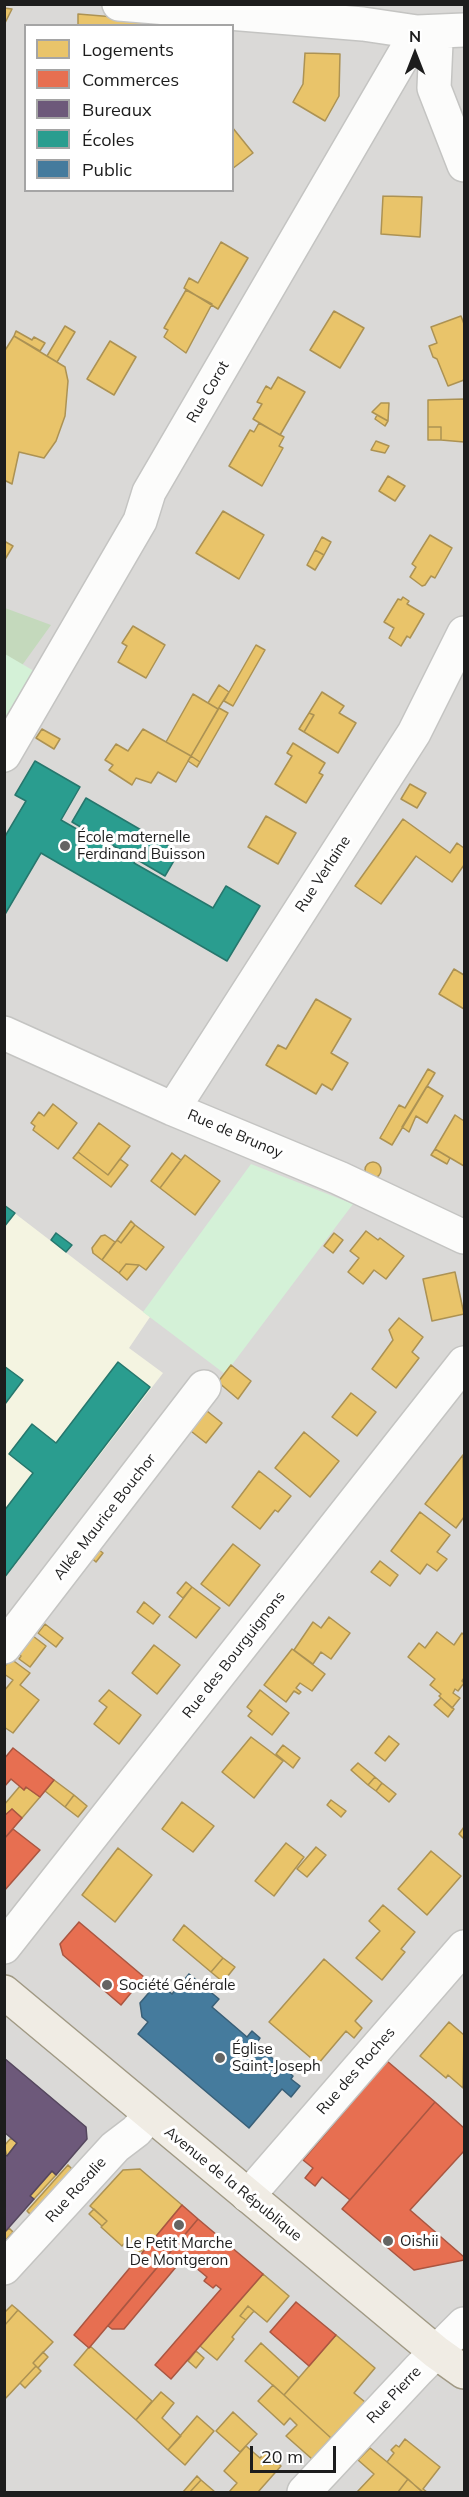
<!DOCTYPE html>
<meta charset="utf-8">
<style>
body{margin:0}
#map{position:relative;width:469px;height:2497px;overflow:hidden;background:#ebeae6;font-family:Mulish,sans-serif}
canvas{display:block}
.frame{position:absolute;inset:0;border:6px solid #1d1d1d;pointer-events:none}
.legend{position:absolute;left:24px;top:24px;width:210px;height:168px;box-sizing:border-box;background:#fff;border:2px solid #a5a5a5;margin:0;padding:8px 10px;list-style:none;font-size:18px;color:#1d1d1d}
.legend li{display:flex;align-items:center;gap:12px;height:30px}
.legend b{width:30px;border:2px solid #a5a5a5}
.north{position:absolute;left:385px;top:24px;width:60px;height:60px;-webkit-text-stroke:4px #fff;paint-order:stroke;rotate:0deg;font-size:16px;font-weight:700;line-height:24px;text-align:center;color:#1d1d1d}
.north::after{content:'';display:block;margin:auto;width:21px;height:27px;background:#1d1d1d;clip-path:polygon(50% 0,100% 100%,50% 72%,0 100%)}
.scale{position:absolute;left:250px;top:2446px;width:86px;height:27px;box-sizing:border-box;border:3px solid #1d1d1d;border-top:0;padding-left:8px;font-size:18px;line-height:21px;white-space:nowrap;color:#1d1d1d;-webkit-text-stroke:4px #fff;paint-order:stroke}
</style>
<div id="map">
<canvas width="469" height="2497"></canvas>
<div class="frame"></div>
<ul class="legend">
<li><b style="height:16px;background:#e9c46a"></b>Logements</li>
<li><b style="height:16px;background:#e76f51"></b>Commerces</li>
<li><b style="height:16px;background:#6d597a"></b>Bureaux</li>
<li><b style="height:16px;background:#2a9d8f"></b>Écoles</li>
<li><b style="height:16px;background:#457b9d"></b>Public</li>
</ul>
<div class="north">N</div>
<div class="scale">20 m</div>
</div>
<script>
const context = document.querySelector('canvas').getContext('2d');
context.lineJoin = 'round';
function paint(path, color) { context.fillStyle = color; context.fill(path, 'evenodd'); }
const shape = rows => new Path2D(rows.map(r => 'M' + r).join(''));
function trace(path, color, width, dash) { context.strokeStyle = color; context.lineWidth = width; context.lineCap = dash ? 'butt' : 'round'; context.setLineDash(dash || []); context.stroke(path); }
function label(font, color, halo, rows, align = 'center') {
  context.font = font + ' Mulish,sans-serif'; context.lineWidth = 6; context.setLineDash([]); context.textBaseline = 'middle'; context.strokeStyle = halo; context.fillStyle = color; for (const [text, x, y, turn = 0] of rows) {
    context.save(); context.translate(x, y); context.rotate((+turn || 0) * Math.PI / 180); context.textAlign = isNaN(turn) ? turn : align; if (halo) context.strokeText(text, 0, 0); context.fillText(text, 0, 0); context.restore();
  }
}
paint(shape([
 [5,5,464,5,464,2492,5,2492],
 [26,26,232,26,232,190,26,190]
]), '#dad9d7');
paint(shape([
 [4,1205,150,1317,129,1348,163,1373,5,1578]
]), '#f4f4e1');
paint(shape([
 [5,608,51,625,5,689]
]), '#c4d9bc');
paint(shape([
 [5,654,34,671,5,718],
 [251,1164,353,1204,225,1374,143,1312]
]), '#d4f1d7');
const homes = shape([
 [4,8,12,9,4,25,4,8],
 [78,14,175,22,173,26,78,26,78,14],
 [305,53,340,54,339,96,325,121,293,102,303,84,305,53],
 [232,127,253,153,232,169,232,127],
 [383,196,422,197,420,237,381,234,383,196],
 [221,242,248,258,218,309,184,288,189,278,198,283,221,242],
 [186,290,212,304,186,353,164,337,168,330,164,328,186,290],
 [334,311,364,328,340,368,310,350,334,311],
 [461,316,464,324,464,380,448,386,437,359,433,357,429,346,437,343,431,327,461,316],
 [65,326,75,332,57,362,47,356,65,326],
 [16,331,32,340,34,337,45,343,40,351,14,336,16,331],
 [14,336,65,367,68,381,65,416,56,441,44,458,19,452,12,484,4,480,4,352,14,336],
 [110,341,136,357,114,395,87,379,110,341],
 [278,377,305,392,280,435,253,419,262,404,257,402,266,386,271,389,278,377],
 [464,399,464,442,441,440,441,427,428,427,428,400,464,399],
 [381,403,389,403,388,421,372,412,381,403],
 [377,415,388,421,385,426,375,419,377,415],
 [259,423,284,437,279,446,283,448,262,486,229,466,250,430,254,432,259,423],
 [428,427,441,427,441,440,428,440,428,427],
 [376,441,389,446,385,453,371,450,376,441],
 [388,476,405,486,395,501,379,491,388,476],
 [223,511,264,535,239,579,196,553,223,511],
 [430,535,452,548,435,578,431,576,425,585,422,586,410,577,416,567,412,564,430,535],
 [322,537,331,542,324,555,315,550,322,537],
 [4,541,13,546,4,561,4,541],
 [315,550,324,555,315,570,307,565,315,550],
 [403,597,409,601,407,604,424,614,410,638,407,636,401,646,389,638,394,628,384,622,398,599,401,600,403,597],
 [133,626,165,645,146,678,118,662,127,646,122,643,133,626],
 [256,645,265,650,233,706,224,701,256,645],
 [219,685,229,692,218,709,208,703,219,685],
 [322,692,344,706,339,713,356,723,338,753,304,732,314,715,309,713,322,692],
 [193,694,218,709,191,756,166,742,193,694],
 [219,708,228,713,200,762,191,756,219,708],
 [309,713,314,715,304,732,299,729,309,713],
 [42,729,60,739,54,749,36,738,42,729],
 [143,729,191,756,176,782,158,772,151,783,136,778,132,785,109,770,113,765,105,760,116,744,128,751,143,729],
 [293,743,325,763,319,773,323,775,306,803,275,784,292,756,287,753,293,743],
 [191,756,200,762,197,767,188,761,191,756],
 [410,784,426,793,417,808,401,799,410,784],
 [266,816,296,833,278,864,248,847,266,816],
 [403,819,450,853,457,843,464,848,464,865,452,882,416,856,381,904,355,886,403,819],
 [454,969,464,975,464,1009,439,994,454,969],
 [316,999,351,1019,331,1053,348,1063,332,1090,322,1084,316,1094,266,1065,278,1045,286,1049,316,999],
 [428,1069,435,1073,392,1145,380,1138,399,1105,405,1108,428,1069],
 [427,1086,443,1096,427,1123,416,1116,409,1132,402,1127,427,1086],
 [53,1104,77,1123,58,1149,33,1130,35,1126,31,1123,39,1112,44,1116,53,1104],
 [455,1115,464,1121,464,1166,435,1149,455,1115],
 [99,1123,130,1146,108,1175,78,1152,99,1123],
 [435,1149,450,1158,447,1164,431,1155,435,1149],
 [78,1152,108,1175,120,1159,128,1165,111,1187,73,1158,78,1152],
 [172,1153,181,1160,160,1188,151,1181,172,1153],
 [185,1155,220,1181,195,1215,160,1188,185,1155],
 '365 1170a8 8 0 1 1 16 0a8 8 0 1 1-16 0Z',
 [131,1221,135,1225,121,1243,117,1240,131,1221],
 [135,1225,164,1247,146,1270,139,1265,126,1264,119,1273,102,1260,117,1240,121,1243,135,1225],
 [366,1231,378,1240,380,1238,404,1256,386,1279,374,1270,363,1284,348,1272,359,1258,350,1251,366,1231],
 [334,1233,343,1240,333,1253,324,1246,334,1233],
 [105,1235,115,1242,102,1260,93,1253,92,1248,101,1236,105,1235],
 [126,1264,139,1265,127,1280,119,1273,126,1264],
 [455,1272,464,1314,432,1321,423,1279,455,1272],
 [399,1318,423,1337,412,1352,419,1358,396,1388,372,1369,393,1340,389,1330,399,1318],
 [231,1365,251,1381,238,1399,218,1382,231,1365],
 [351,1393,376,1412,357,1436,332,1417,351,1393],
 [202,1407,222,1423,206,1443,187,1428,202,1407],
 [304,1432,339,1461,310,1497,275,1468,304,1432],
 [463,1455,464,1517,456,1528,425,1504,463,1455],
 [259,1471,291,1496,278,1512,275,1510,260,1529,232,1507,259,1471],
 [420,1512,450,1535,437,1552,447,1559,437,1571,427,1564,420,1574,391,1551,420,1512],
 [233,1544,260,1565,229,1606,201,1584,233,1544],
 [94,1546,103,1553,96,1562,87,1554,94,1546],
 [380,1561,398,1575,390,1586,371,1572,380,1561],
 [186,1582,192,1587,183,1598,177,1593,186,1582],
 [192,1587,220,1608,196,1638,169,1617,192,1587],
 [144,1602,160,1615,153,1624,137,1612,144,1602],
 [329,1617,350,1633,331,1659,321,1652,313,1664,294,1650,313,1622,321,1628,329,1617],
 [45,1624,63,1638,56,1647,38,1633,45,1624],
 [437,1632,454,1645,462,1633,464,1635,464,1678,462,1681,464,1683,458,1691,455,1689,453,1693,460,1698,452,1708,439,1696,441,1694,430,1685,435,1679,408,1657,419,1643,425,1648,437,1632],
 [29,1633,46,1646,30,1667,19,1659,21,1656,16,1651,29,1633],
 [154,1645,180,1665,157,1694,132,1673,154,1645],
 [292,1649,325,1674,312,1691,300,1683,296,1688,301,1692,299,1694,294,1691,286,1702,264,1685,292,1649],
 [11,1659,30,1673,20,1685,39,1700,13,1733,4,1727,4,1691,13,1680,4,1674,4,1667,11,1659],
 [109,1690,141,1715,119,1744,94,1724,107,1707,99,1701,109,1690],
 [260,1690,289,1713,272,1735,248,1716,252,1711,247,1707,260,1690],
 [441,1698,454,1709,448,1717,434,1705,441,1698],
 [389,1736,399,1744,385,1761,375,1753,389,1736],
 [251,1737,283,1761,254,1798,222,1772,251,1737],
 [283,1745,300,1758,293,1768,276,1754,283,1745],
 [358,1763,375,1777,368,1785,351,1770,358,1763],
 [375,1777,382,1783,376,1791,368,1785,375,1777],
 [54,1780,74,1795,65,1807,45,1791,54,1780],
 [382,1783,396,1794,389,1802,376,1791,382,1783],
 [20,1786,24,1790,26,1787,40,1797,22,1818,12,1809,5,1816,4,1805,20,1786],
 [74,1795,87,1806,78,1817,65,1807,74,1795],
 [331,1800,346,1811,341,1817,327,1805,331,1800],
 [182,1802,214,1826,193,1852,162,1829,182,1802],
 [464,1827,464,1839,459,1834,464,1827],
 [286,1843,304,1857,274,1896,255,1881,286,1843],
 [316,1847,326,1855,307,1877,297,1869,316,1847],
 [118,1848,152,1875,115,1922,82,1895,118,1848],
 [431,1851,461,1876,427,1915,398,1889,431,1851],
 [383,1905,415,1932,401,1949,405,1952,382,1980,356,1958,380,1931,369,1921,383,1905],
 [184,1925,223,1958,211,1972,173,1940,184,1925],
 [223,1958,235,1967,223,1982,211,1972,223,1958],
 [324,1959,372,2001,355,2021,362,2028,354,2038,346,2031,318,2064,269,2022,324,1959],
 [449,2022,464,2035,463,2088,448,2075,446,2078,420,2056,449,2022],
 [11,2138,17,2143,7,2156,4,2146,11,2138],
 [68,2165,73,2170,32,2216,27,2211,68,2165],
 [140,2169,182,2205,143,2252,128,2239,122,2246,101,2227,107,2221,90,2206,123,2170,140,2169],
 [52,2171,56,2175,34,2199,30,2196,52,2171],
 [94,2209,107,2221,102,2226,89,2214,94,2209],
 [9,2228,13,2232,4,2242,4,2233,9,2228],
 [128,2239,141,2250,137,2255,124,2244,128,2239],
 [263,2274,289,2296,267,2322,248,2306,240,2316,246,2320,232,2337,234,2339,217,2360,200,2346,263,2274],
 [12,2305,18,2310,4,2326,4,2313,12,2305],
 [248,2306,254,2311,246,2320,240,2316,248,2306],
 [18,2310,53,2342,33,2363,36,2366,4,2400,4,2326,18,2310],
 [336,2335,375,2368,354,2393,365,2402,331,2438,284,2395,336,2335],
 [261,2343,299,2378,284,2395,245,2361,261,2343],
 [90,2346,152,2401,136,2420,74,2365,90,2346],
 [196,2351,204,2358,196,2368,188,2361,196,2351],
 [43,2352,48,2357,38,2368,33,2363,43,2352],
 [36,2366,41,2371,25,2388,20,2383,36,2366],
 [273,2385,331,2438,312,2459,286,2436,297,2425,290,2418,284,2425,258,2401,273,2385],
 [161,2392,174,2403,162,2418,181,2436,168,2450,136,2420,161,2392],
 [233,2412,257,2434,240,2452,216,2431,233,2412],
 [197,2416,214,2431,185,2465,168,2450,197,2416],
 [405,2439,440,2467,423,2489,427,2492,423,2492,387,2462,394,2453,391,2450,396,2445,399,2447,405,2439],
 [246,2446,260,2458,266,2452,281,2466,258,2492,229,2492,237,2483,224,2471,246,2446],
 [370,2448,408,2479,398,2492,357,2492,374,2474,358,2460,370,2448],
 [197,2476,201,2480,190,2492,183,2492,197,2476],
 [408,2479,421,2491,423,2492,398,2492,408,2479],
 [201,2480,215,2492,190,2492,201,2480]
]);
paint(homes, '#e9c46a');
trace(homes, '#ac9253', 1.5);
const shops = shape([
 [13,1748,54,1780,40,1797,26,1787,24,1790,11,1779,4,1787,4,1759,13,1748],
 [12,1809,22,1818,4,1839,4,1816,12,1809],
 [13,1829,40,1850,4,1891,4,1839,13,1829],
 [79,1922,144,1977,121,2005,63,1955,60,1944,79,1922],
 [387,2061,435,2102,350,2200,322,2177,315,2186,305,2178,313,2168,303,2160,387,2061],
 [435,2102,464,2128,464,2151,410,2210,464,2257,464,2260,414,2270,342,2209,435,2102],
 [182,2205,198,2219,89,2348,74,2335,182,2205],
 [198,2219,263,2274,171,2379,155,2365,221,2289,216,2285,213,2288,204,2281,207,2277,195,2267,193,2269,182,2260,175,2262,176,2267,124,2329,112,2329,108,2326,198,2219],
 [296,2302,336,2335,309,2366,270,2332,296,2302]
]);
paint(shops, '#e76f51');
trace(shops, '#aa5641', 1.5);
const offices = shape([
 [4,2058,86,2127,87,2139,56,2175,52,2171,30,2196,34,2199,4,2233,4,2154,7,2156,17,2143,4,2132,4,2058]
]);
paint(offices, '#6d597a');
trace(offices, '#55475e', 1.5);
const schools = shape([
 [35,761,80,787,61,820,129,859,131,856,72,822,86,798,179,852,165,876,136,859,134,863,213,908,226,886,260,906,227,961,41,853,4,916,4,838,26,801,15,795,35,761],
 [4,1205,15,1213,4,1227,4,1205],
 [56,1233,72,1245,66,1252,51,1240,56,1233],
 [118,1362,150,1387,4,1578,4,1511,33,1473,9,1454,32,1424,56,1443,118,1362],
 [4,1366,23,1380,5,1404,4,1404,4,1366]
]);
paint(schools, '#2a9d8f');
trace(schools, '#26776d', 1.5);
const public = shape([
 [189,1974,219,1999,212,2007,247,2037,252,2031,260,2038,256,2044,293,2076,291,2079,300,2086,291,2097,282,2089,249,2128,138,2034,148,2022,142,2017,140,2003,152,1989,165,1988,172,1994,189,1974]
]);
paint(public, '#457b9d');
trace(public, '#395f77', 1.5);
const minor = shape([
 [119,4,363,24,417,32,464,30],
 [4,755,140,521,149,492,417,32,436,42,434,88,464,165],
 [4,1033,173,1109,339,1178,464,1237],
 [173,1109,414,733,464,633],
 [4,1647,204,1387],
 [4,1947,464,1363],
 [248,2196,464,1947],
 [4,2268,115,2147,136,2131,150,2115],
 [304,2492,418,2370,464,2324]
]);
const major = shape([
 [4,1992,436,2352,464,2372]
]);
trace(minor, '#c4c4c2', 36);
trace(major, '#a09984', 36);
trace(minor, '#fcfcfb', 33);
trace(major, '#f0ece4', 33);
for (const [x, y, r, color] of [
 [65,846,6,"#656563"],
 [107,1985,6,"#656563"],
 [220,2058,6,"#656563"],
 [179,2225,6,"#656563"],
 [388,2241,6,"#656563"]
]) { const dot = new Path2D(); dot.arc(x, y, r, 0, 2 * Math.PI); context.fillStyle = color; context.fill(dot); trace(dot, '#fff', 2); }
label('15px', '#1d1d1d', '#fff', [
 ["Rue Corot",208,392,-60],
 ["Rue Verlaine",323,874,-57],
 ["Rue de Brunoy",235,1134,23],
 ["Allée Maurice Bouchor",105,1517,-52],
 ["Rue des Bourguignons",234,1655,-52],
 ["Rue des Roches",356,2071,-49],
 ["Avenue de la République",233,2184,39],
 ["Rue Rosalie",76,2190,-48],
 ["Rue Pierre",394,2395,-47]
]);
label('15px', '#1d1d1d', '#fff', [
 ["École maternelle",77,837],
 ["Ferdinand Buisson",77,854],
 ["Société Générale",119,1985],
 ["Église",232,2049],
 ["Saint-Joseph",232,2066],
 ["Oishii",400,2241],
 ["Le Petit Marche",179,2243,"center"],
 ["De Montgeron",179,2260,"center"]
], 'left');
</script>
